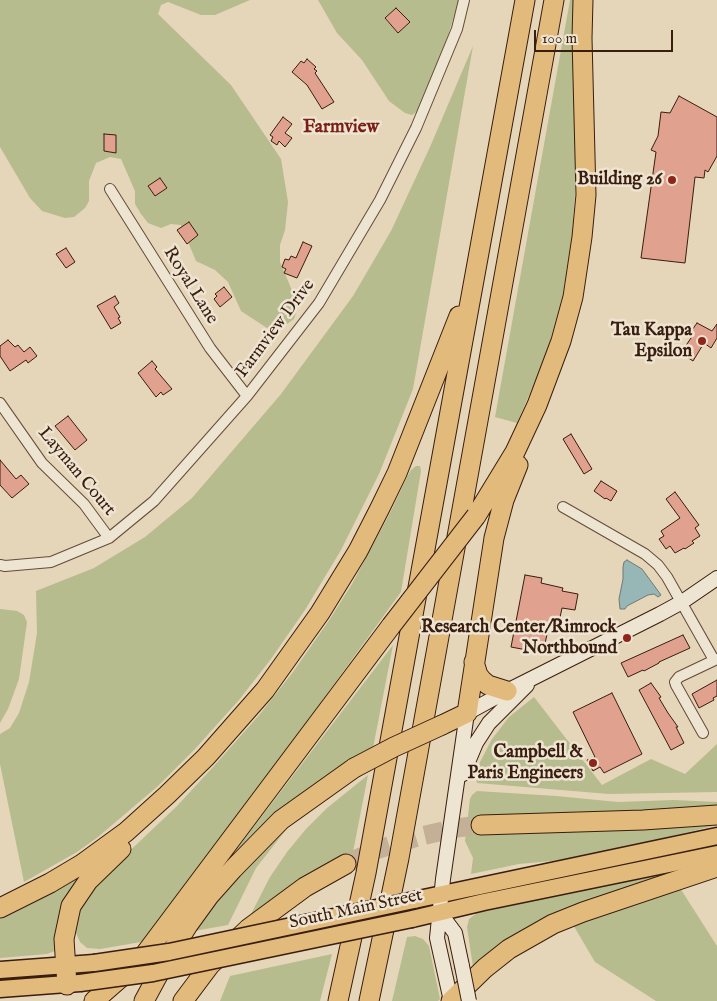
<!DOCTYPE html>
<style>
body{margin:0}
#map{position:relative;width:717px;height:1001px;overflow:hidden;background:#e5d5b9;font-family:"IM FELL English",serif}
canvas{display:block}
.scale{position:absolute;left:534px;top:30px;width:139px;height:22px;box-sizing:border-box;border:2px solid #391d0e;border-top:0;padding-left:6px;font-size:15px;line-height:18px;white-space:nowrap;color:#391d0e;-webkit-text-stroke:4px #eee4d2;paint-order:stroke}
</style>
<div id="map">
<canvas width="717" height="1001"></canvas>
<div class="scale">100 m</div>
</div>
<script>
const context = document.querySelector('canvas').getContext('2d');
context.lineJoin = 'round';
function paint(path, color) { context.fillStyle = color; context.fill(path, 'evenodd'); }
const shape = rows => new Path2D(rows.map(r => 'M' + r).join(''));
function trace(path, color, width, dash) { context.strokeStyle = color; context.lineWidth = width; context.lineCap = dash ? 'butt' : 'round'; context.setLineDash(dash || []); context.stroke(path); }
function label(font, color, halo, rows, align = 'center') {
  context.font = font + ' "IM FELL English",serif'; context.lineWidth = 5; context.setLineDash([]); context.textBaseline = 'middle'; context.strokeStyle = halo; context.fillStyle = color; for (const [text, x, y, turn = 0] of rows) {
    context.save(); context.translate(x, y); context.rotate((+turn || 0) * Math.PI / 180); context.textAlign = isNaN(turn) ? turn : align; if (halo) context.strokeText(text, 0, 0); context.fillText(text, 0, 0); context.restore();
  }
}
paint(shape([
 [0,0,250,0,215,15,201,15,168,2,161,5,158,14,231,85,281,159,288,202,285,230,280,245,280,262,296,300,297,309,294,319,280,329,267,328,241,311,228,282,215,270,196,261,181,225,171,224,161,228,148,223,141,214,135,204,135,191,121,159,110,157,96,163,89,181,89,201,85,208,74,217,65,218,42,211,30,198,0,147],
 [318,0,459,0,444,48,419,110,412,115,405,113,389,101,362,60,337,33],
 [396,8,410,22,398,33,385,19],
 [570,0,577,0,575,194,572,236,563,294,551,338,536,379,517,423,495,417],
 [473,46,413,389,379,474,341,550,305,610,271,659,239,700,195,749,158,786,98,837,77,852,24,882,0,764,0,734,10,728,19,713,29,682,37,633,36,591,94,568,145,537,192,498,281,394,353,296,391,231,430,147],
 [416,466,420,466,421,471,401,592,147,941,100,949,87,948,80,942,76,933,74,924,78,909,98,881,177,806,214,766,260,714,293,672,330,619,352,584,390,513,407,477,411,470],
 [0,609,17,611,24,615,27,622,19,679,8,709,0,723],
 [393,645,373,748,349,760,276,814,226,863],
 [534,697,602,785,651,759,685,774,717,744,717,792,609,794,477,783,476,777,480,762,492,739,509,717],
 [368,775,353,852,315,871,250,916,270,877,287,852,306,829,327,808],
 [477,791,556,796,618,802,674,800,717,802,717,806,643,811,478,816,479,834,643,829,717,821,717,825,637,845,563,860,519,864,471,874,473,858,465,841,470,799,472,795],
 [289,826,256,868,228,925,194,931,216,902,262,851],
 [708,863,579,903,550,916,504,942,473,967,467,927,469,919,477,913],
 [88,871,55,951,47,954,0,958,0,917],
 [680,888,717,946,717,1001,656,1001,595,962,572,923],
 [415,936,423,939,429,946,440,999,438,1001,392,1001,407,937],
 [332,954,320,1001,220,1001,230,976]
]), '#b7bc8e');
const water = shape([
 [627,560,642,569,661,595,658,597,654,594,648,595,627,606,625,609,620,609,619,599,623,579,623,567,624,562,627,560]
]);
paint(water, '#97b7b6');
trace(water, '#717973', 1);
const building = shape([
 [396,8,410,22,398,33,385,18,396,8],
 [307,59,316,67,314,69,317,71,315,73,334,102,322,109,307,85,292,72,301,61,304,63,307,59],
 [679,96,717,117,717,156,708,172,705,170,704,178,695,177,685,263,641,258,656,152,651,150,658,136,661,112,670,113,679,96],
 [283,117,292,124,285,133,292,138,285,147,279,141,277,145,271,141,273,137,270,135,283,117],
 [104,134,116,135,116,153,104,151,104,134],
 [160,178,167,188,155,196,148,186,160,178],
 [189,222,198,235,187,244,177,230,189,222],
 [303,242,312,246,297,278,284,273,286,269,282,267,285,259,289,260,291,256,296,258,303,242],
 [66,248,75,262,66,268,56,254,66,248],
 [224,287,232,297,220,307,214,299,217,296,215,294,224,287],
 [115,296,119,303,114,307,120,317,118,318,121,323,111,329,97,306,115,296],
 [697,323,712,331,717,324,717,338,711,348,704,343,693,361,681,353,693,335,690,333,697,323],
 [8,340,15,347,18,345,24,352,30,347,37,356,28,363,26,360,10,371,0,356,0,346,8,340],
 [152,361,157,367,155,369,172,389,163,395,161,392,156,397,138,373,152,361],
 [68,416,87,440,75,450,55,426,68,416],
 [571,434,592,469,584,474,563,439,571,434],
 [0,460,16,479,21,475,29,484,12,498,0,485,0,460],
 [601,481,617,491,611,501,606,498,605,499,594,491,601,481],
 [675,492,699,525,695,528,700,536,692,541,694,543,685,549,684,548,675,553,670,546,666,549,659,539,664,536,661,531,680,518,666,499,675,492],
 [525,575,542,578,541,583,563,588,562,591,578,594,575,610,562,608,558,627,549,625,543,653,511,647,525,575],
 [683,635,690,648,659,662,659,663,644,671,643,670,628,677,621,663,683,635],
 [717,680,717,696,713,698,714,700,699,708,692,694,717,680],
 [651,683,661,697,659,698,668,713,678,727,676,727,684,743,671,750,639,690,651,683],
 [612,693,642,754,604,773,600,767,593,771,587,760,595,757,573,712,612,693]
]);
paint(building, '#e1a18f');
trace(building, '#391d0e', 1);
trace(shape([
 [346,864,376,850,417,837,457,828,481,825]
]), '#c3b097', 19, [19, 9]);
const street = shape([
 [110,189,210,348,247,396],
 [0,403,42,463,84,504,109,538],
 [563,507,645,554,658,565,667,577,714,660],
 [0,565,5,566,51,562,109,538,154,501,247,396,319,303,380,200,416,128,457,29,464,0],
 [703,733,676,685,675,682,679,677,717,659]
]);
const secondary = shape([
 [463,774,476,743,489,723,527,685],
 [440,913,455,933,462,966],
 [451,1001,437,938,443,879,467,713,507,691,660,614,682,602,717,578]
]);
const primary = shape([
 [414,900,717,836],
 [412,919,484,902,717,854],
 [0,970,94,963],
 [0,989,80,983]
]);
const highway = shape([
 [476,516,515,452,537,405,561,341,573,297,582,237,586,195,582,38,583,0],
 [474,662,478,675,482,680,488,685,507,691],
 [442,725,467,713,494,538,504,500,518,465],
 [481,825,643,820,717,815],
 [0,908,50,883,82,864,126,832,167,795,206,757,265,690,320,613,358,551,380,508,397,473,459,316],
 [67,985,64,939,71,906,88,881,121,849],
 [94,1001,135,965,145,954,391,626],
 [144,1001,165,962,188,925,209,896,233,869,281,820,354,768],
 [183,1001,210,965,248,929,305,887,346,864],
 [338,1001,366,873,525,0],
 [369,1001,399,858,554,0],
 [451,1001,485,968,509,949,553,924,583,912,717,867]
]);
trace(street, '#644b39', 12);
trace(secondary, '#391d0e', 16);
trace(primary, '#391d0e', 19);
trace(highway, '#391d0e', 21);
trace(street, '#eee4d2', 10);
trace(secondary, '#eee4d2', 14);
trace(primary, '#e2ba7c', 16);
trace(highway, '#e2ba7c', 19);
const secondaryBridge = shape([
 [462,966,469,1001]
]);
const primaryBridge = shape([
 [94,963,169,952,414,900],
 [80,983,153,973,412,919]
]);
const highwayBridge = shape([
 [391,626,476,516],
 [354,768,394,747,442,725]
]);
trace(secondaryBridge, '#391d0e', 16, []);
trace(primaryBridge, '#391d0e', 19, []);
trace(highwayBridge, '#391d0e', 21, []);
trace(secondaryBridge, '#eee4d2', 14);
trace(primaryBridge, '#e2ba7c', 16);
trace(highwayBridge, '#e2ba7c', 19);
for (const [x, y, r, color] of [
 [672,180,5,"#8f2418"],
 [702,341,5,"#8f2418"],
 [627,638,5,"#8f2418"],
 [593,763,5,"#8f2418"]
]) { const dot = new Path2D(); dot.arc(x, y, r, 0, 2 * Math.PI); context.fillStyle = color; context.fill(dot); trace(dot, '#eee4d2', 2); }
label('bold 18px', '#391d0e', '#eee4d2', [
 ["Building 26",662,180],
 ["Tau Kappa",692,331],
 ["Epsilon",692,352],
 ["Research Center/Rimrock",617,628],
 ["Northbound",617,649],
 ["Campbell &",583,753],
 ["Paris Engineers",583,774]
], 'right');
label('18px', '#391d0e', '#eee4d2', [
 ["Royal Lane",190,286,58],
 ["Farmview Drive",276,329,-53],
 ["Layman Court",76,472,50],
 ["South Main Street",356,910,-12]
]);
label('bold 19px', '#7a1f14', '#eee4d2', [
 ["Farmview",341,128]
]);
</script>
